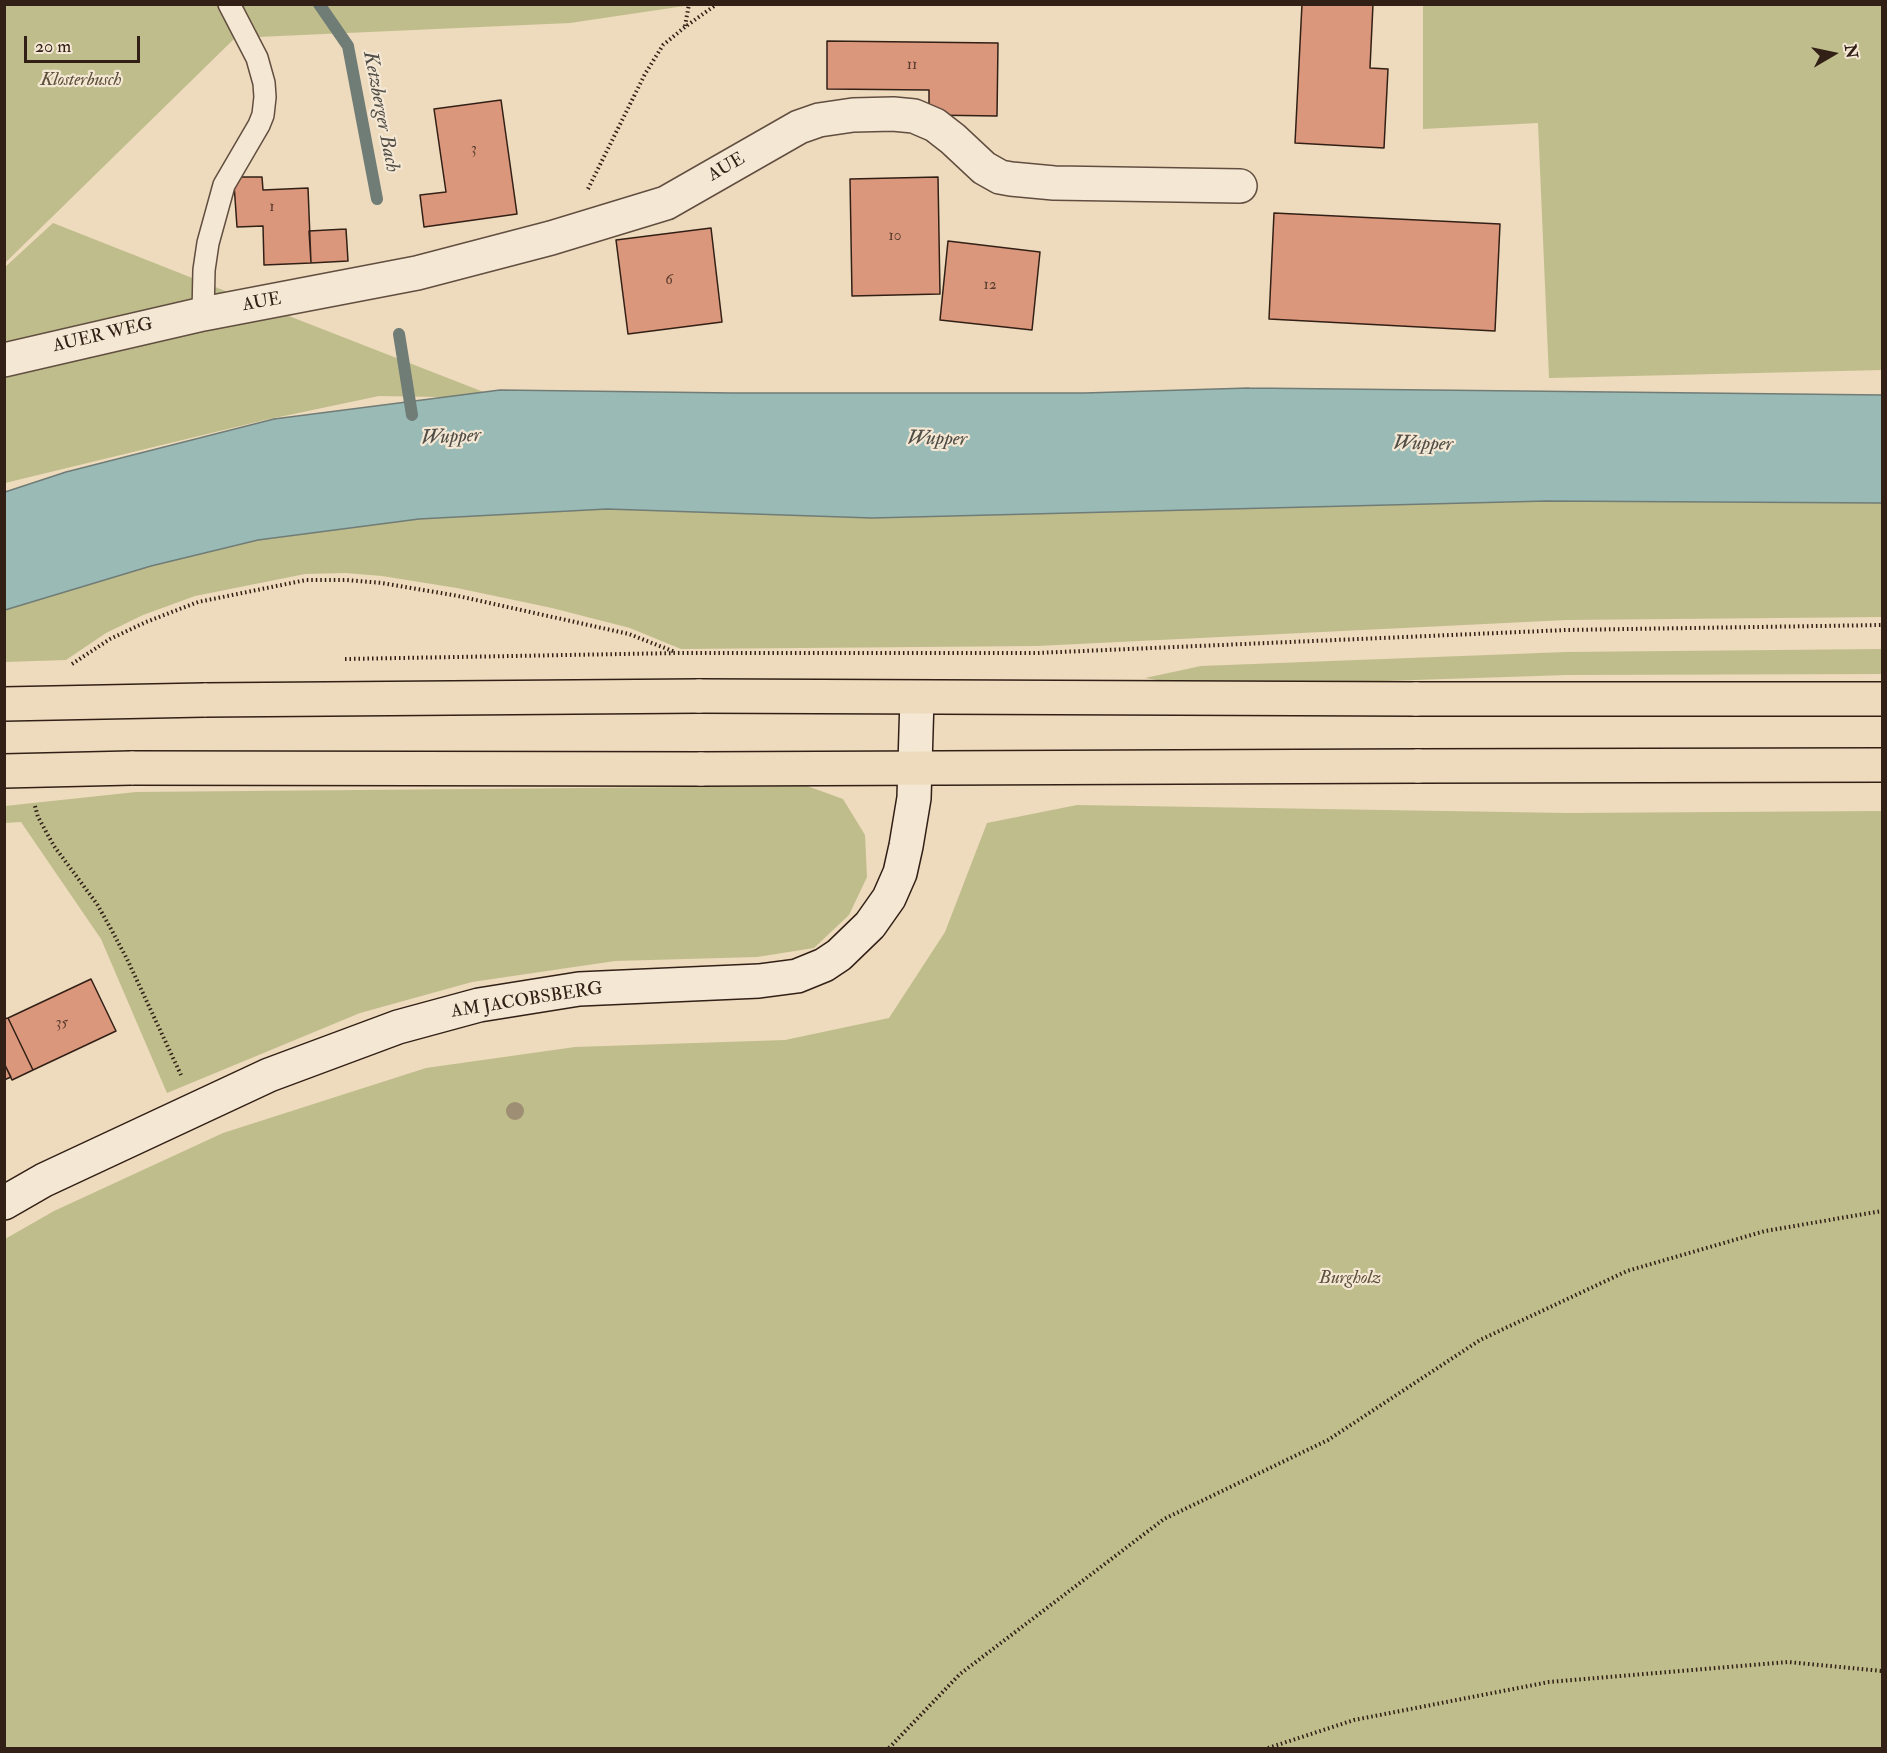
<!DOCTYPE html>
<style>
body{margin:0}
#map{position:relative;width:1887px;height:1753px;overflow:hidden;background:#eedabc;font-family:"IM FELL Double Pica",serif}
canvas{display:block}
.frame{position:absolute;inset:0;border:6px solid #322017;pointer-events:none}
.north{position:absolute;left:1803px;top:24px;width:60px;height:60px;-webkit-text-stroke:4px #f4e7d3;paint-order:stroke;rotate:81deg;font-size:16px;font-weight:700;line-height:24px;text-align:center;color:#322017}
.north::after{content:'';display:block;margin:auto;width:21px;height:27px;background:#322017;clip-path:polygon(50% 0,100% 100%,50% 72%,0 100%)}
.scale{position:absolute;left:24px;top:36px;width:116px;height:27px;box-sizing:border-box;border:3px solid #322017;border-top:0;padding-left:8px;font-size:18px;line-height:21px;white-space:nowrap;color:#322017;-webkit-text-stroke:4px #f4e7d3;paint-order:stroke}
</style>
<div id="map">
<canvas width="1887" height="1753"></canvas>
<div class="frame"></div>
<div class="north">N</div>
<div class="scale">20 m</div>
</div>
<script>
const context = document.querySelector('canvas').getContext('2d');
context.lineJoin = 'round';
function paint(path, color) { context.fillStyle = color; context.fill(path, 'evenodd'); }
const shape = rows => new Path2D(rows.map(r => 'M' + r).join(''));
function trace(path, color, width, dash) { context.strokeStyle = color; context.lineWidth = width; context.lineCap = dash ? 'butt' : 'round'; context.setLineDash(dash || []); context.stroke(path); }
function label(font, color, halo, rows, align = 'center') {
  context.font = font + ' "IM FELL Double Pica",serif'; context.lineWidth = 4.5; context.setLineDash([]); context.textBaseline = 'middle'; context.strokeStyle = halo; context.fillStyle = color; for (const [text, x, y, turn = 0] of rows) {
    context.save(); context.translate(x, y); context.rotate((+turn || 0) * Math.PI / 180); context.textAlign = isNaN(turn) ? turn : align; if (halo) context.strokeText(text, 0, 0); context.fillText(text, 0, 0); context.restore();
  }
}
paint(shape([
 [5,5,691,5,570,23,235,38,5,263],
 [1423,5,1882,5,1882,370,1549,378,1538,123,1423,129],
 [53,223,276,311,499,398,379,396,265,420,5,483,4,268],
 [1547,501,1882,503,1882,617,1566,620,1037,646,681,649,630,628,552,608,457,588,382,576,345,573,305,574,195,596,143,615,106,633,66,660,5,662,4,609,151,566,259,540,419,519,607,509,872,518],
 [1882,649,1882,674,1567,675,1201,687,1145,678,1201,666,1566,652],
 [807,786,843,799,865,835,867,877,849,915,814,948,757,957,615,961,472,982,360,1013,167,1093,101,939,21,822,4,823,5,806,136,792],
 [1077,805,1567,813,1882,811,1882,1748,5,1748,5,1239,54,1211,223,1133,426,1068,575,1047,785,1040,889,1018,945,932,987,823]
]), '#bfbd8c');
const water = shape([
 [1249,388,1882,395,1882,503,1547,501,872,518,607,509,419,519,258,540,151,566,5,610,5,492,66,472,274,419,500,390,733,393,1085,393,1249,388]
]);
paint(water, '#9abab6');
trace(water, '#707c76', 1.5);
trace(shape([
 [319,4,348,46,377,199],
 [399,334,412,415]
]), '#707c76', 12);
const building = shape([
 [1302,4,1373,4,1370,68,1388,69,1384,148,1295,143,1302,4],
 [827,41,998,43,997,116,929,115,929,90,827,89,827,41],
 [501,100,517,214,424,227,420,195,446,192,434,109,501,100],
 [241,177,262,177,263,190,308,188,311,263,264,265,263,226,237,227,234,184,241,177],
 [938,177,940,294,852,296,850,179,938,177],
 [1274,213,1500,224,1495,331,1269,319,1274,213],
 [711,228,722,322,628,334,616,240,711,228],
 [346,229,348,261,311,263,309,231,346,229],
 [948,241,1040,252,1032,330,940,320,948,241],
 [91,979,116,1031,33,1070,8,1018,91,979],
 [8,1018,33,1070,12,1080,4,1063,4,1019,8,1018],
 [4,1063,11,1077,4,1080,4,1063]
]);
paint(building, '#da977b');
trace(building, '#322017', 1.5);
const lane = shape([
 [203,314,204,270,208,243,224,185,259,125,263,115,265,97,264,83,257,58,229,4]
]);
const street = shape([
 [4,360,203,314,417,273,551,238,666,203,799,127,819,120,853,115,893,114,914,116,935,125,953,139,984,168,1000,177,1011,179,1054,183,1240,186]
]);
const secondary = shape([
 [4,1203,44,1180,269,1075,398,1027,479,1005,579,989,759,981,797,976,824,965,839,955,870,925,889,898,900,873,906,846,914,798,917,698]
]);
const primary = shape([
 [699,696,1416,699],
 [701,769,1418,766]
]);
const highway = shape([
 [1416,699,1882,699],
 [204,700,699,696],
 [1418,766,1882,765],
 [131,768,701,769]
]);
trace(lane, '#614e40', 24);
trace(street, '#614e40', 36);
trace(secondary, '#322017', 36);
trace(primary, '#322017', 36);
trace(highway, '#322017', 36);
trace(shape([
 [685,26,689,4],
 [588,189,645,74,663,45,685,27,717,4],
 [345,659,678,653,1037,653,1566,630,1882,625],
 [72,664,110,639,146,622,198,602,306,580,347,580,382,583,458,596,629,634,675,652],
 [35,806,38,817,54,846,97,904,111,929,127,959,181,1075],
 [889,1748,960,1674,1164,1519,1328,1440,1480,1340,1627,1271,1765,1231,1882,1211],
 [1268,1748,1354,1720,1549,1682,1788,1662,1882,1671]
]), '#322017', 4, [1.5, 3]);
trace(lane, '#f4e7d3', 21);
trace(street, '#f4e7d3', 33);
trace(secondary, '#f4e7d3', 33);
trace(primary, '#eedabc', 33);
trace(highway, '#eedabc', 33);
const highwayBridge = shape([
 [4,704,204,700],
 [4,771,131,768]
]);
trace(highwayBridge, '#322017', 36, []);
trace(highwayBridge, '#eedabc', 33);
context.fillStyle = '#9e8e74';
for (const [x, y] of [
 [515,1111]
]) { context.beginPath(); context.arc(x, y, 9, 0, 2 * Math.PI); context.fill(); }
label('15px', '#5c3e30', null, [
 ["11",912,66],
 ["3",474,150],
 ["1",272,208],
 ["10",895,237],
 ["6",669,281],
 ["12",990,286],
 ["35",62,1024]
]);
label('italic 18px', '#5c4f3a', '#f4e7d3', [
 ["Klosterbusch",81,81],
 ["Burgholz",1350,1279]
]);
label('18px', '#322017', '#f4e7d3', [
 ["AUE",727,168,-30],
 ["AUE",262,303,-10],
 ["AUER WEG",103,336,-13],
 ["AM JACOBSBERG",527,1001,-9]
]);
label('italic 20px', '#514e47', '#f4e7d3', [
 ["Ketzberger Bach",380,112,79],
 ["Wupper",451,438,-3],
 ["Wupper",937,440,1],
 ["Wupper",1423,445,1]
]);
</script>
